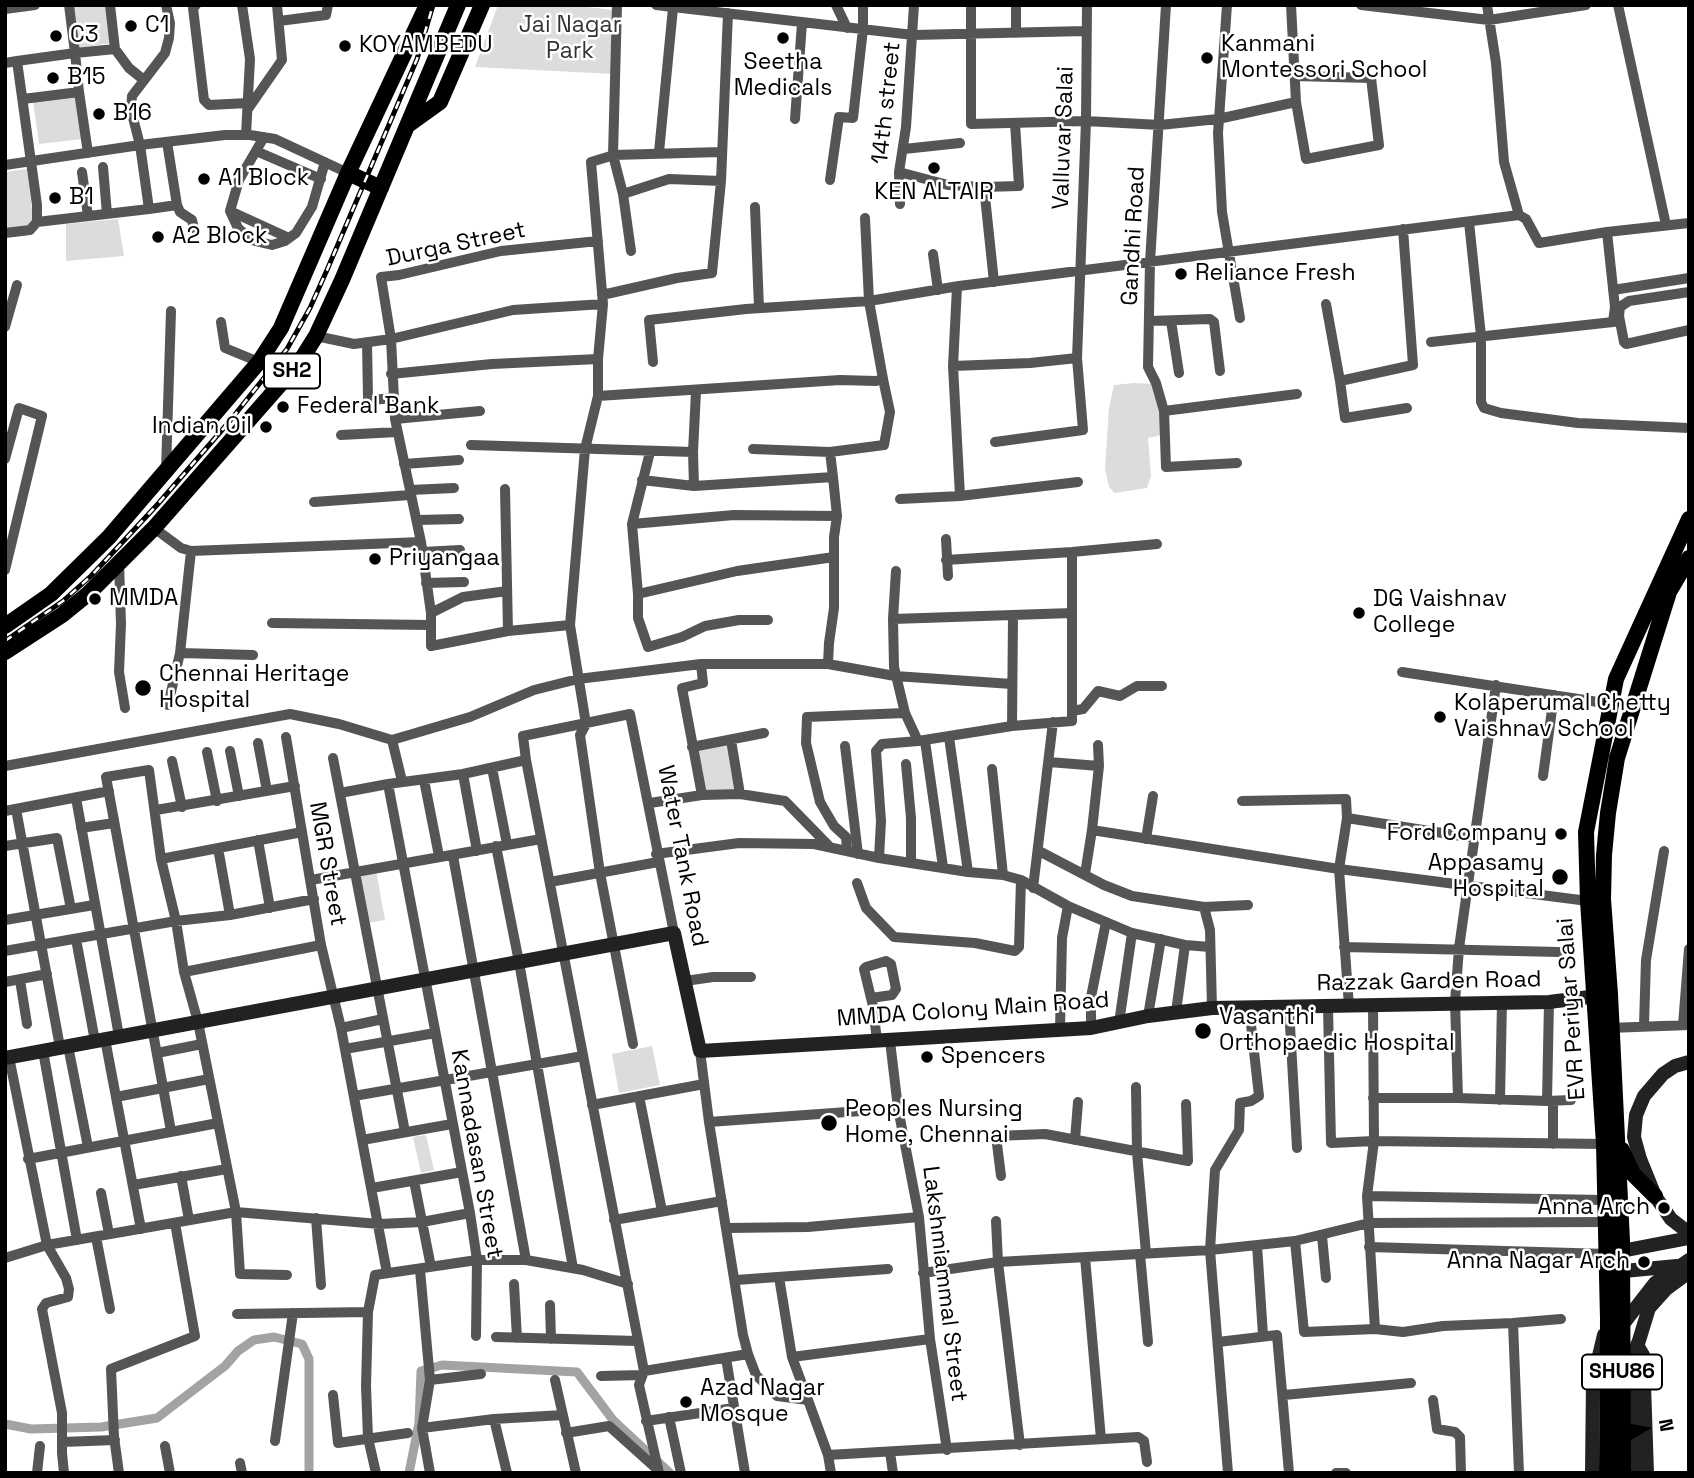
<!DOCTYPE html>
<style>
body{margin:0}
#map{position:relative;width:1694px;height:1478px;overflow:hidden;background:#fff;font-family:"Space Grotesk",sans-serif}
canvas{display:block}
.frame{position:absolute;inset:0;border:7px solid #000;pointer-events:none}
.north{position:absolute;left:1610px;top:1394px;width:70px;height:70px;-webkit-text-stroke:5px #fff;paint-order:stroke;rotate:80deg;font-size:19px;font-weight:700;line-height:28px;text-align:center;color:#000}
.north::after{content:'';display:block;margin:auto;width:24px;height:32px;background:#000;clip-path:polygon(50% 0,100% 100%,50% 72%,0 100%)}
</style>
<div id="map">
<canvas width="1694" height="1478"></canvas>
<div class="frame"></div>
<div class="north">N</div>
</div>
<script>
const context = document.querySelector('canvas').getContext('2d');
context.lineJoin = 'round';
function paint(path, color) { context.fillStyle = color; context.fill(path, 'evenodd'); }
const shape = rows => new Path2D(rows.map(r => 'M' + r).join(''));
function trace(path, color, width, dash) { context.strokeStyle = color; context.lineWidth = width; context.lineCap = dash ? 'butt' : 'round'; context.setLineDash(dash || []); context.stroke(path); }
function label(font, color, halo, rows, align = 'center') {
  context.font = font + ' "Space Grotesk",sans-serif'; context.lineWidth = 5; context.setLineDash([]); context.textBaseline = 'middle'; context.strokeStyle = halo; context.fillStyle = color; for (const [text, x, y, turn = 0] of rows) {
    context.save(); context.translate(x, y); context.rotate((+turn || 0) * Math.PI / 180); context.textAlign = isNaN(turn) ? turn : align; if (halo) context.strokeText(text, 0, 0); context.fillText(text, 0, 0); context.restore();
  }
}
paint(shape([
 [90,5,106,5,111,43,78,48,73,7],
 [498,5,569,5,614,10,614,74,475,67],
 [77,96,82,139,39,144,33,101],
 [27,169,34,226,5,229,5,172],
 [118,219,124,256,66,261,66,224],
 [1134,383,1154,384,1162,412,1161,435,1148,438,1151,476,1147,488,1115,493,1109,487,1105,469,1109,408,1114,385],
 [731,741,738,792,702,793,694,747],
 [376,870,385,920,368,923,358,874],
 [652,1046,660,1085,619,1093,612,1054],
 [426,1135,434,1170,421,1173,413,1137]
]), '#dcdcdc');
trace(shape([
 [5,1424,31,1429,101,1427,157,1418,225,1366,238,1351,254,1340,274,1337,302,1344,309,1359,309,1473],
 [409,1473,419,1423,421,1371,442,1365,577,1372,613,1420,670,1473]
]), '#a3a3a3', 9);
trace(shape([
 [69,5,75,53,115,49,110,5],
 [196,5,193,8,204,100,209,105,248,103],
 [242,5,250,59,246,135],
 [617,5,613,155,623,194,631,251],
 [656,5,913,35,1086,31],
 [836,5,847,28],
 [971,5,971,124,1086,121,1160,125,1218,119,1296,102],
 [1016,5,1016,33],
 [1166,5,1150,262,1148,367,1156,383,1164,411,1166,467,1237,463],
 [1227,5,1218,133,1222,212,1240,318],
 [1291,5,1296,102,1306,159,1379,145,1371,78,1295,76],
 [1361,5,1489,20,1586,5],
 [1487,5,1496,63,1504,162,1519,215],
 [1618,5,1666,225],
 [5,9,35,5],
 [279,21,326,15,328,5],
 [115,49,129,68,144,80],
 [17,61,75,53,79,92],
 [5,63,17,61,37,205,37,222,30,230,5,233],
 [23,99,79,92,88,153],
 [248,109,282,60,277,5],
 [795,119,802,23],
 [264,137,239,180,230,211,238,228,251,240,272,245,285,241,296,233,312,207,325,162],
 [167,142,177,205,180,212,192,220,195,234],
 [904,149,960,143],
 [256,151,321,179],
 [659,152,673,8],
 [5,165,140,145,225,135,250,135,275,139,348,173],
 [103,167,107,214],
 [82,172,88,216],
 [899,172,948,185,984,187],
 [830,180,839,117,853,118,863,29,863,5],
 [623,194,669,179,721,181],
 [900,204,899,172,906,127,914,5],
 [755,207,759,308],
 [149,209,177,205],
 [230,211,289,238],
 [37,222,149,209,140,145,131,110,132,96,165,53,169,38,170,23,166,5],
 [1469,222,1481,336,1481,402,1484,408,1501,413,1578,423,1689,428],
 [933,254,938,290],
 [994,282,984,187,1019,186,1015,123],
 [957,287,953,366,960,496],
 [1613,290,1689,278],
 [1689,292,1629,301,1620,307,1619,316,1624,342,1626,344,1689,330],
 [602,295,677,278,712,273,721,181,728,13],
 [1326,304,1340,381,1345,418,1407,408],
 [1149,321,1210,319,1214,322,1220,371],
 [1171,321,1179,373],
 [221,322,225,348,259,362],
 [5,327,17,285],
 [316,336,354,344,391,339,513,310,603,304],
 [367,342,368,398,371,400,393,398],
 [1431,342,1613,322,1615,307,1607,232],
 [653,362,649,320,746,309,869,301,959,286,1519,215,1526,219,1539,243,1607,232,1689,223],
 [953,366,1030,363,1077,358,1086,121,1087,5],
 [391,374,492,364,598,359],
 [1340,381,1413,365,1403,229],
 [598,396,840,380,876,381,883,379,869,301,865,218],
 [1164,411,1297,394],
 [395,419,480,411],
 [341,435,397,432],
 [995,442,1083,430,1077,358],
 [471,445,693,452],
 [753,449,830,452],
 [650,452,632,524,638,594,737,571,834,557],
 [5,459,19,408,42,416,5,570],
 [404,464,459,460],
 [166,470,171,311],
 [833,477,830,452,884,445,890,412,883,379],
 [642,480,694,486,833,477,837,516,834,537,834,608,829,643,828,664],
 [694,486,693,452,696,391],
 [505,489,508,631],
 [410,490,454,488],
 [900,499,960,496,1078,482],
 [314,502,410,495],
 [418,520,459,519],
 [632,524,734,515,837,516],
 [154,528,181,548,191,551,421,542],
 [946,539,948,576],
 [423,552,460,550],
 [946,560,1072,552,1157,544],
 [119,562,121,624,119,672,125,708],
 [426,583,464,582],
 [638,594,638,618,648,647,682,637,705,626,739,620,768,620],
 [431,613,463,597,507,591],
 [893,619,896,571],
 [272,623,431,625],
 [570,625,508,631,431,646,431,613,421,542,395,419,391,339,381,277,399,275,501,251,598,241],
 [180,653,253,655],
 [701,664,703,683,682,688,702,795],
 [1402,672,1611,704],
 [168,705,180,653,191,551],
 [1072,711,1083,709,1098,691,1120,696,1137,686,1162,686],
 [905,713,894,667,893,619,1072,613],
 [586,724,570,625,585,449,598,396,598,359,603,304,591,162,614,155,721,152],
 [586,724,580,735,600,873,633,1044],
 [1012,726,1013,616],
 [286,737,321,945,341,1028,387,1273],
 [949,737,968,872],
 [392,740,402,781],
 [731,740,740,794],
 [925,741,943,867],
 [258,743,267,791],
 [845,746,858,854],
 [692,747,764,733],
 [230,751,239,796],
 [207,752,217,801],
 [333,758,405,1132],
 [172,761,182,807],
 [1049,762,1099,766],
 [906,764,911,818,911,863],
 [5,766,290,714,339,724,392,740,470,717,534,690,578,679,701,664,828,664,895,676,1012,684],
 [492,768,507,844],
 [992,769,1003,875],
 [463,774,477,851],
 [1543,776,1554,695],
 [424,780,439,856],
 [340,793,388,784],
 [76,798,119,1036],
 [1242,801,1346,799,1347,818,1339,869,1349,1006],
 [650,803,702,795,740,794,785,801,830,847],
 [16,809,60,1047],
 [156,810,295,786],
 [5,811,109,791],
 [1347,818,1474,838],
 [81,828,114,823],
 [1092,830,1339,869,1588,901],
 [1146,839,1153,796],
 [258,840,270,908],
 [5,846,57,838,71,909],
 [496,846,519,962,573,1268],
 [218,848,230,915],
 [847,850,846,837,834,826,820,802,806,743,807,717,905,713,918,741,1012,726,1072,721,1072,552],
 [1039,851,1104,885,1132,896,1204,907,1210,930,1212,1008],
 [656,854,739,843,814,844,879,858,968,872,1003,875,1021,880,1068,906,1132,933,1185,945,1210,947],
 [453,856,526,1260],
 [879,858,881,821,876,751,882,744,918,741],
 [161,859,302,832],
 [1085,874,1092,830,1099,766,1098,745],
 [311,880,541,839],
 [550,882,658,862],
 [857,883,866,908,894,937,975,943,1015,951,1019,947,1021,880],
 [1033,888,1053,722],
 [1204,907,1248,905],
 [5,920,94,905],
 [76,939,95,1041],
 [1344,947,1559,952],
 [5,951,176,921,230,915,314,899],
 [184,972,321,945],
 [20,980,27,1024],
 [685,981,713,977,751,977],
 [5,982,47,974],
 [871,998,892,995,896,989,891,964,886,961,866,967,864,969,871,998,873,1006,877,1041],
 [1373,1006,1374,1141,1367,1196,1375,1329],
 [1328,1007,1331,1143,1374,1141,1604,1144],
 [1289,1008,1297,1148],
 [1176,1012,1185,945],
 [1148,1016,1161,939],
 [1119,1023,1132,933],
 [1644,1025,1646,960,1664,851],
 [1683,1025,1689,949],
 [341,1028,383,1019],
 [1091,1028,1091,997,1106,922],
 [1609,1028,1689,1025],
 [1060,1030,1062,938,1068,906],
 [105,1039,141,1229],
 [890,1041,898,1108,919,1217,930,1339,947,1450],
 [68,1046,88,1147],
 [345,1049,435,1033],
 [43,1051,77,1240],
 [700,1051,709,1122,743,1335,748,1354,756,1375,777,1396,808,1400,828,1455,831,1473],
 [157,1053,202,1044],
 [9,1057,47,1245,66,1278,69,1289,68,1297,46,1303,42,1309,62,1413,62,1453,64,1473],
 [1136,1087,1137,1153,1146,1253],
 [354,1096,583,1056],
 [639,1096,662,1211],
 [116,1097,209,1079],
 [1373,1098,1458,1098,1547,1101,1571,1100],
 [1458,1098,1455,1002,1459,948,1496,685],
 [1500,1100,1502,1002],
 [1547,1101,1549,1002],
 [592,1105,704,1084],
 [709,1122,861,1111],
 [171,1131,106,777,149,770,161,859,176,921,184,972,198,1022,236,1212,240,1274,287,1275],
 [362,1140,452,1124],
 [1075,1140,1078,1102],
 [1553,1144,1553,1101],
 [28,1159,218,1123],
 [181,1176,189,1220],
 [1001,1176,996,1136,1045,1134,1188,1161,1186,1104],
 [414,1181,431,1267],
 [133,1185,227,1169],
 [372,1188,462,1172],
 [101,1193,109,1234],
 [1367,1196,1605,1200],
 [316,1218,321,1285],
 [614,1220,722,1201],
 [996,1221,998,1262,1020,1445],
 [727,1228,808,1227,919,1217],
 [1322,1236,1326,1278],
 [96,1237,110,1309],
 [1295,1241,1304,1332,1375,1329,1403,1332,1443,1326,1513,1323,1519,1473],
 [1257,1245,1263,1335],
 [1369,1247,1607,1254],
 [1140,1254,1148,1342],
 [1085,1257,1101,1439],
 [5,1258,47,1245,236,1212,379,1224,422,1222,470,1213],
 [420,1270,430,1380,422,1428,430,1473],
 [923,1273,998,1262,1210,1250,1295,1241,1369,1223,1606,1222],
 [779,1277,792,1357,808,1400],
 [736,1280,888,1269],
 [514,1284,517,1338],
 [550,1305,551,1339],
 [237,1314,368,1312],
 [1513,1323,1561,1319],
 [476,1336,477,1260,470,1213,388,784,463,774,526,760],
 [496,1337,637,1341],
 [1218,1342,1277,1335,1289,1473],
 [792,1357,930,1339],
 [726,1358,745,1473],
 [644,1371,748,1354],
 [601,1376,642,1375],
 [430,1380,481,1374],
 [555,1380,576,1473],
 [333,1395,338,1443,408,1433],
 [1284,1395,1411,1383],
 [1433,1400,1437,1429,1455,1432,1460,1437,1461,1473],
 [669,1417,681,1473],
 [494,1419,507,1473],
 [646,1421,734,1408],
 [422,1428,494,1419,563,1415],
 [566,1433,609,1426,658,1470],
 [275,1441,293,1313],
 [62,1442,115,1440],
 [165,1446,170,1473],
 [890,1452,893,1473],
 [828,1455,1138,1437,1144,1441,1147,1462],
 [240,1463,242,1473],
 [37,1473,40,1446],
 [119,1473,114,1437,111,1369,195,1336,175,1223],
 [376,1473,368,1438,366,1386,368,1312,375,1275,477,1260,526,1260,583,1270,628,1284],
 [659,1473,639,1385,644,1371,526,760,523,736,630,714,674,933],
 [1228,1473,1210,1250,1215,1170,1239,1130,1240,1103,1251,1101,1259,1096,1249,1007],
 [1336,1473,1346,1473]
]), '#555', 10);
trace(shape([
 [5,1058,674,933,700,1051,1091,1028,1148,1016,1212,1008,1549,1002,1606,995],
 [1689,1062,1675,1066,1663,1074,1644,1096,1636,1115,1634,1137,1640,1159,1655,1196,1671,1219,1689,1233],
 [1611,1253,1689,1238],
 [1613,1272,1677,1266],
 [1620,1328,1655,1283,1689,1260],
 [1637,1345,1643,1355,1647,1473],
 [1592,1473,1593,1381,1604,1335],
 [1634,1473,1633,1360,1649,1308,1666,1289,1689,1272]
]), '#222', 14);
trace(shape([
 [408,125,440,102,482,5],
 [348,173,381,188],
 [5,626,51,594,109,537,259,362,281,328,348,173,427,5],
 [5,652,62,615,88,594,154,528,299,363,316,336,342,280,458,5],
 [1622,1150,1633,1174,1655,1196],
 [1607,1473,1608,1319,1604,1144,1588,901,1586,832,1616,679,1689,519],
 [1623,1473,1622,1241,1610,994,1603,899,1604,855,1608,813,1617,758,1669,592,1689,558]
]), '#000', 16);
const rail = shape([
 [5,641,63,601,91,576,157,505,229,422,287,349,310,308,327,270,417,59,433,5]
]);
trace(rail, '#000', 5);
trace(rail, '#fff', 2.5, [8]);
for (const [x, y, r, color] of [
 [131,26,7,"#000"],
 [56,36,7,"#000"],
 [783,38,7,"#000"],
 [345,46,7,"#000"],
 [1207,58,7,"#000"],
 [53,78,7,"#000"],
 [99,114,7,"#000"],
 [934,168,7,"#000"],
 [204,179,7,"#000"],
 [55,198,7,"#000"],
 [158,237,7,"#000"],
 [1181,274,7,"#000"],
 [283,407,7,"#000"],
 [266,427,7,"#000"],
 [375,559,7,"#000"],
 [95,599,7,"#000"],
 [1359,613,7,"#000"],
 [143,688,9,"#000"],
 [1440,717,7,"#000"],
 [1561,834,7,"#000"],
 [1560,877,9,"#000"],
 [1203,1031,9,"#000"],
 [927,1057,7,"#000"],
 [829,1123,9,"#000"],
 [1664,1208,7,"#000"],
 [1644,1262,7,"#000"],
 [686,1402,7,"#000"]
]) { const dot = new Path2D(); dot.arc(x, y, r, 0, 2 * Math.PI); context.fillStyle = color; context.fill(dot); trace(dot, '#fff', 2.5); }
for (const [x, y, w] of [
 [292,371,56],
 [1622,1372,80]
]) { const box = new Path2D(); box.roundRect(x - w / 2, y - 17.5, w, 35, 5); context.fillStyle = '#fff'; context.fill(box); trace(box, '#000', 2); }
label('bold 21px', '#000', null, [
 ["SH2",292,371],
 ["SHU86",1622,1372]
]);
label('23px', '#000', '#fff', [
 ["C1",145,26],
 ["C3",70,36],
 ["Kanmani",1221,45],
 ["Montessori School",1221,71],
 ["KOYAMBEDU",359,46],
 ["Seetha",783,63,"center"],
 ["Medicals",783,89,"center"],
 ["B15",67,78],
 ["B16",113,114],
 ["A1 Block",218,179],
 ["KEN ALTAIR",934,193,"center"],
 ["B1",69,198],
 ["A2 Block",172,237],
 ["Reliance Fresh",1195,274],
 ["Federal Bank",297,407],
 ["Indian Oil",252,427,"right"],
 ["Priyangaa",389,559],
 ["MMDA",109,599],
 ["DG Vaishnav",1373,600],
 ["College",1373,626],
 ["Chennai Heritage",159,675],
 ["Hospital",159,701],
 ["Kolaperumal Chetty",1454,704],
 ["Vaishnav School",1454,730],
 ["Ford Company",1547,834,"right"],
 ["Appasamy",1544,864,"right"],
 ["Hospital",1544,890,"right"],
 ["Vasanthi",1219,1018],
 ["Orthopaedic Hospital",1219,1044],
 ["Spencers",941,1057],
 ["Peoples Nursing",845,1110],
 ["Home, Chennai",845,1136],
 ["Anna Arch",1650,1208,"right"],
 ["Anna Nagar Arch",1630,1262,"right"],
 ["Azad Nagar",700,1389],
 ["Mosque",700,1415]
], 'left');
label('23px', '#333', '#fff', [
 ["Jai Nagar",570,26],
 ["Park",570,52]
]);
label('23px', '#000', '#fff', [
 ["14th street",887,103,-84],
 ["Valluvar Salai",1064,138,-88],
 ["Gandhi Road",1134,236,-87],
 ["Durga Street",456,245,-12],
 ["Water Tank Road",682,856,79],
 ["MGR Street",327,864,80],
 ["Razzak Garden Road",1429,982,-1],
 ["EVR Periyar Salai",1572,1009,-94],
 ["MMDA Colony Main Road",973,1010,-4],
 ["Kannadasan Street",476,1154,80],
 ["Lakshmiammal Street",944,1284,83]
]);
</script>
